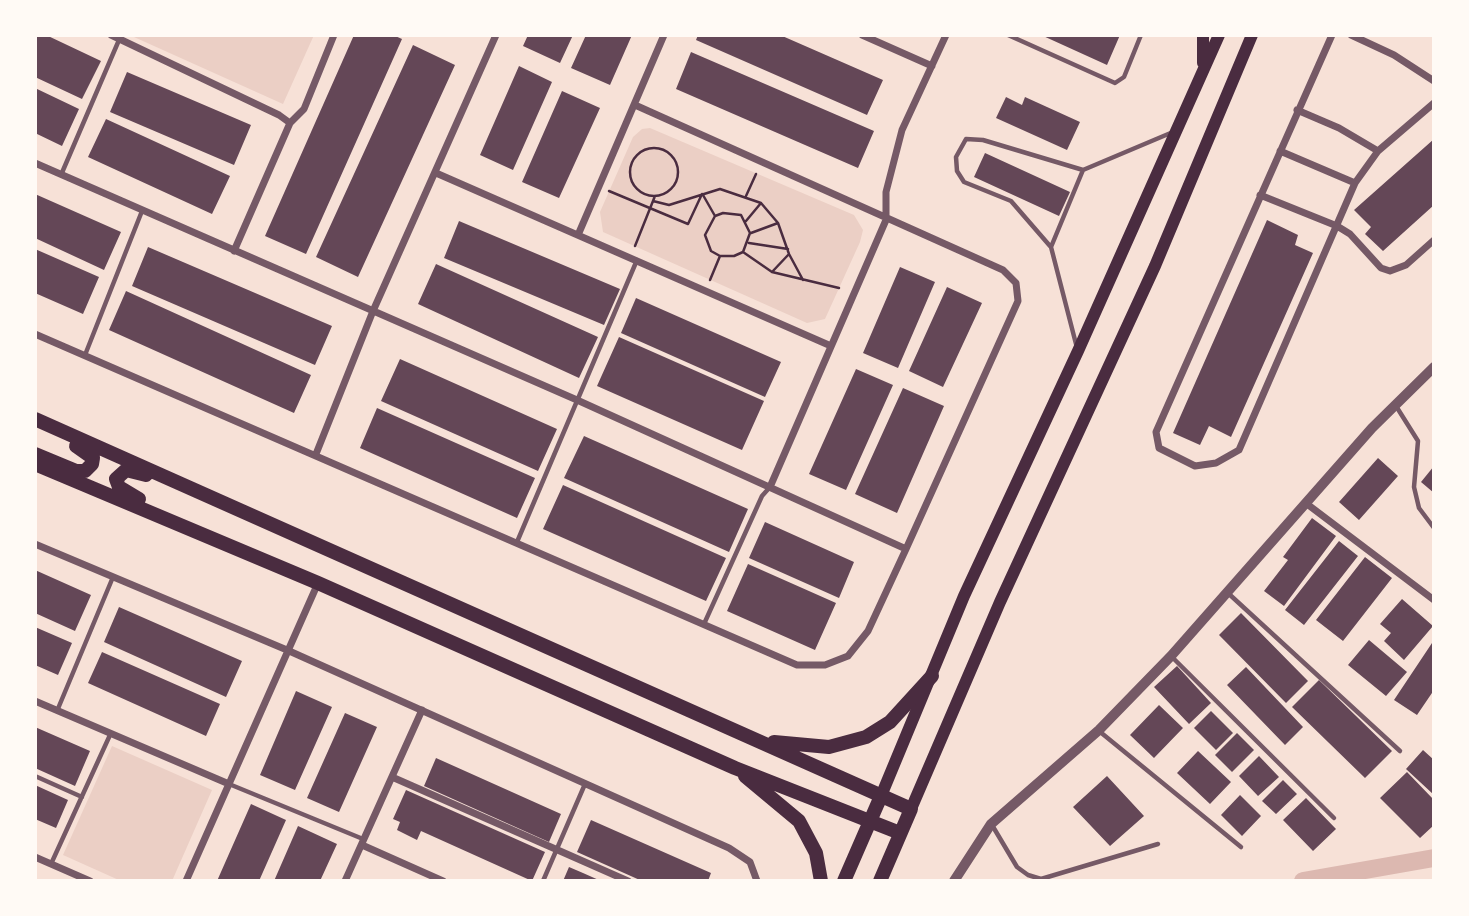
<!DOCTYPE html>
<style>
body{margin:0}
#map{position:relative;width:1469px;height:916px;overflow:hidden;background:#f7e1d7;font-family:Figtree,sans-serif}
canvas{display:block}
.frame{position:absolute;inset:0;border:37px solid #fffaf5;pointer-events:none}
</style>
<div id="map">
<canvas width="1469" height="916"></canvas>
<div class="frame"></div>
</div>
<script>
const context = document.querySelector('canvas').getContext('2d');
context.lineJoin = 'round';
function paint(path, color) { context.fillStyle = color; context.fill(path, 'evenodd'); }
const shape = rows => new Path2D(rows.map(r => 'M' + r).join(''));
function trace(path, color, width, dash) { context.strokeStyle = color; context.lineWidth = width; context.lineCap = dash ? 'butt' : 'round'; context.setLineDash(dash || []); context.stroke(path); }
paint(shape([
 [135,35,314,35,283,104,134,37],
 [650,128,854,215,863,230,860,242,825,319,807,323,603,232,600,212,633,137,642,129],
 [112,746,212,790,172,881,121,881,63,855]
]), '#ebcfc5');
trace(shape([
 [1303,881,1434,858]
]), '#dcb8b0', 18);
paint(shape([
 [35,35,46,35,101,61,82,99,35,77],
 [354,35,393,35,402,39,306,254,265,236],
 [528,35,573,35,560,63,523,46],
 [586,35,632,35,610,85,571,68],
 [698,35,780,35,883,80,867,115,696,40],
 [1041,35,1120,35,1107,65],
 [413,45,455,65,358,277,316,257],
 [691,52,874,131,858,168,676,89],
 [519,66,552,82,513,170,480,155],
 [127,72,251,125,234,165,110,112],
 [35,88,79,109,62,146,35,133],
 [562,91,600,108,559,198,522,182],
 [1006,97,1022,105,1025,97,1080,122,1067,150,996,118],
 [106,119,230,176,212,214,88,157],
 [1434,139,1434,205,1383,251,1365,234,1371,227,1354,210],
 [985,153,1070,192,1059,216,974,177],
 [35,194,121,232,104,270,35,238],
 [1267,220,1298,235,1295,245,1313,253,1231,437,1209,426,1200,445,1173,433],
 [459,221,620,289,604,325,444,258],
 [148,247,332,326,315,365,132,286],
 [35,249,99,277,83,314,35,293],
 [436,264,598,337,579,378,418,304],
 [900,267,935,282,898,368,863,353],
 [947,287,982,303,943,387,909,371],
 [126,291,311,375,294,413,109,330],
 [636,298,781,362,765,397,621,333],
 [619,337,764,401,742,450,597,386],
 [400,359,557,429,538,471,381,401],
 [856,369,893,385,846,490,809,474],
 [903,388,944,406,897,513,855,494],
 [377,408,535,478,517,518,360,448],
 [584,436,748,509,729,552,564,478],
 [1378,458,1398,476,1359,520,1339,502],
 [1434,466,1434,493,1421,482],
 [563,485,726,558,706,601,543,529],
 [1312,518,1336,536,1284,606,1264,591,1288,560,1283,557],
 [765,522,854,562,839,598,749,558],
 [1339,541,1358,556,1304,625,1285,610],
 [1365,557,1392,578,1343,641,1316,620],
 [748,564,836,603,815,650,727,611],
 [35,570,91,595,75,631,35,613],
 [1402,599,1433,626,1404,660,1384,641,1391,633,1380,624],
 [119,607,242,661,226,697,104,642],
 [1241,613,1308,681,1286,703,1219,635],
 [35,627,72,643,58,675,35,665],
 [1369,640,1407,672,1386,696,1348,665],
 [1434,640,1434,690,1417,715,1394,700],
 [102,652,220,704,206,736,88,683],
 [1177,666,1211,703,1189,724,1154,687],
 [1246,667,1303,727,1285,745,1227,685],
 [1319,680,1392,751,1365,778,1292,707],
 [296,691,332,707,295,790,260,775],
 [1159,705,1183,728,1154,758,1130,735],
 [1211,711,1233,733,1216,750,1194,728],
 [345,713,377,727,339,812,307,798],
 [35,727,90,751,75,786,35,768],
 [1237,733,1254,750,1232,772,1215,755],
 [1423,750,1434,760,1434,795,1406,769],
 [1198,751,1231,782,1210,804,1177,773],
 [1259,756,1279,777,1258,796,1239,776],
 [436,758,561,814,549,842,424,786],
 [1407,772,1434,800,1434,825,1420,838,1380,798],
 [1107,776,1144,816,1110,846,1073,807],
 [1283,780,1297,794,1276,814,1262,801],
 [35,785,68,800,56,828,35,819],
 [406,790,545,852,532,881,421,831,417,840,397,830,400,822,393,819],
 [1240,795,1261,816,1242,836,1221,815],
 [1306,798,1336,829,1313,851,1283,820],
 [251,804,286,820,259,881,217,881],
 [591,820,711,873,708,881,642,881,577,852],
 [298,826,337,844,320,881,274,881],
 [569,867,583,873,601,881,563,881]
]), '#644757');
trace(shape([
 '630 172a24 24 0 1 1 48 0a24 24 0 1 1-48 0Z',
 [609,191,688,224,702,194],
 [703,195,715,216],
 [746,196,756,174],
 [653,201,669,205,720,189,761,203,778,223,789,254,803,280],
 [746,221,761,203],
 [751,233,778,223],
 [749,243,788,249],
 [635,246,655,196],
 [743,252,750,233,741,215,723,213,715,216,705,235,711,251,720,256,734,256,743,252,772,272,839,288],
 [772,272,789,254],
 [710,280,720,256]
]), '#4a2c40', 2.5);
trace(shape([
 [1008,35,1115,83,1124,77,1141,35],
 [61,175,119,40],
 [1050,246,1011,201,964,182,957,171,956,157,966,139,983,140,1083,170],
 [1076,344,1051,247,1083,170,1173,132],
 [85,355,142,211],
 [1396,406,1418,441,1414,487,1419,508,1434,528],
 [517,542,637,260],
 [1229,594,1400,751],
 [704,624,762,496,770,487],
 [1171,656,1334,818],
 [57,711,113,577],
 [1099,731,1241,847],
 [35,776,82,797],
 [229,784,363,839],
 [992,825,1017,867,1028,875,1041,879,1158,844],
 [51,864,110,735],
 [543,881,585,784]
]), '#755966', 4.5);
trace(shape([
 [111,35,279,115,290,123],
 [862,35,932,66],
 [1332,35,1156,432,1159,448,1195,466,1216,463,1239,450,1355,183,1378,151,1434,103],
 [1351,35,1394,55,1434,81],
 [1297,110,1339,128,1378,151],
 [1280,151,1355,183],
 [35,163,577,400,906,549],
 [436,173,831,346],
 [1260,195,1337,226,1350,234,1381,268,1390,271,1406,265,1434,240],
 [578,235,664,35],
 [234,251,290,123,304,109,334,35],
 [35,334,797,665,825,665,848,656,868,631,906,549,1018,301,1016,283,1003,270,635,105],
 [316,454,373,311,496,35],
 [770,487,886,220,886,192,902,130,946,35],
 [1307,504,1434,600],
 [35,544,287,650,729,848,750,862,757,881],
 [35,701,229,784],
 [392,777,628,881],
 [362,845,443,881],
 [35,857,90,881],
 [186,881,318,583],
 [345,881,422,710]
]), '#755966', 7);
trace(shape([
 [954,881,991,824,1099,730,1171,656,1372,428,1434,367]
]), '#755966', 10);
trace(shape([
 [1203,35,1203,63],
 [881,796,964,596,1078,351,1219,35],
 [911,809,1000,602,1155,266,1252,35]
]), '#4a2c40', 12);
trace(shape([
 [35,419,911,809,880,881],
 [35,454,76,471,85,471,92,464,93,458,76,446],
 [35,464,318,583,735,768,900,833],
 [139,499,119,487,116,479,126,470,146,475],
 [774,742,829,747,866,737,890,722,932,676],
 [745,776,799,821,816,853,821,881],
 [844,881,881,796]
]), '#4a2c40', 14);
</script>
